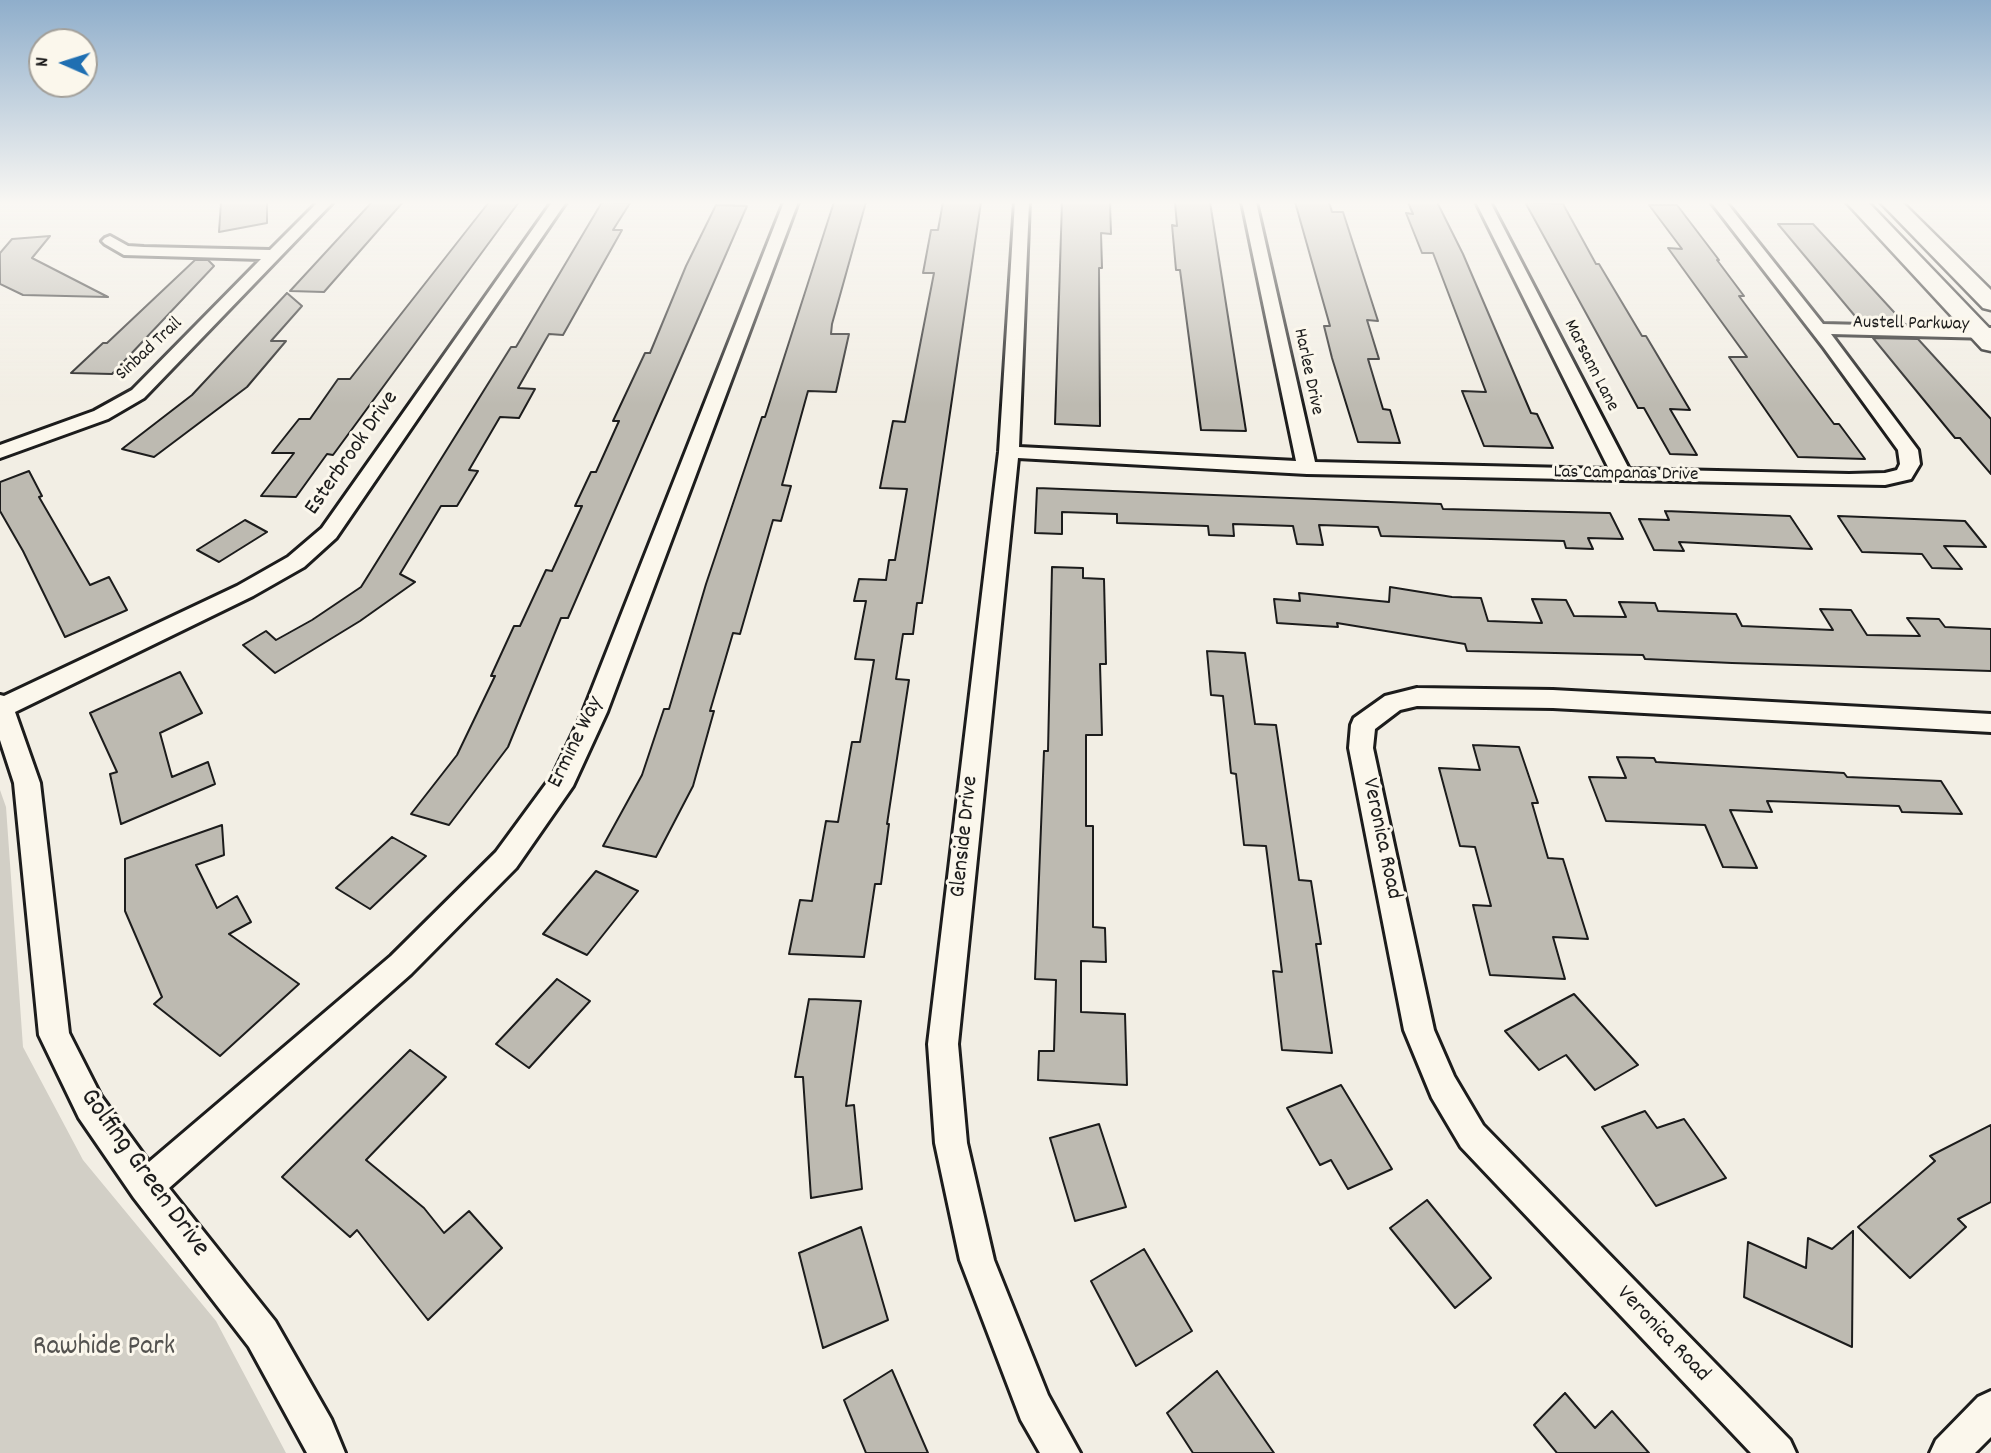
<!DOCTYPE html>
<style>
body{margin:0}
#map{position:relative;width:1991px;height:1453px;overflow:hidden;background:#f2eee4;font-family:Dekko,sans-serif}
canvas{display:block}
.north{position:absolute;left:28px;top:28px;width:70px;height:70px;box-sizing:border-box;background:#fbf7ec;border:2px solid #a29f99;border-radius:50%;rotate:273deg;font-size:19px;font-weight:700;line-height:28px;text-align:center;color:#1c1c1c}
.north::after{content:'';display:block;margin:auto;width:24px;height:32px;background:#1f6fb2;clip-path:polygon(50% 0,100% 100%,50% 72%,0 100%)}
</style>
<div id="map">
<canvas width="1991" height="1453"></canvas>
<div class="north">N</div>
</div>
<script>
const context = document.querySelector('canvas').getContext('2d');
context.lineJoin = 'round';
function paint(path, color) { context.fillStyle = color; context.fill(path, 'evenodd'); }
const shape = rows => new Path2D(rows.map(r => 'M' + r).join(''));
function trace(path, color, width, dash) { context.strokeStyle = color; context.lineWidth = width; context.lineCap = dash ? 'butt' : 'round'; context.setLineDash(dash || []); context.stroke(path); }
function label(font, color, halo, rows, align = 'center') {
  context.font = font + ' Dekko,sans-serif'; context.lineWidth = 6; context.setLineDash([]); context.textBaseline = 'middle'; context.strokeStyle = halo; context.fillStyle = color; for (const [text, x, y, turn = 0] of rows) {
    context.save(); context.translate(x, y); context.rotate((+turn || 0) * Math.PI / 180); context.textAlign = isNaN(turn) ? turn : align; if (halo) context.strokeText(text, 0, 0); context.fillText(text, 0, 0); context.restore();
  }
}
paint(shape([
 [0,790,6,807,23,1047,83,1160,216,1321,286,1453,0,1453]
]), '#d2cfc6');
const building = shape([
 [221,202,267,202,267,223,219,232,221,202],
 [372,202,403,202,324,292,290,291,372,202],
 [489,202,519,202,333,455,327,454,296,497,261,496,294,453,272,453,299,419,310,419,338,379,350,379,489,202],
 [602,202,630,203,613,230,622,230,563,335,549,334,518,388,535,389,519,418,500,417,469,470,478,471,457,506,441,506,400,574,415,582,360,621,275,673,243,645,266,631,276,640,312,620,361,587,511,347,516,347,602,202],
 [834,202,866,202,832,324,831,334,849,334,836,392,808,391,782,485,791,486,781,521,773,520,740,634,733,633,710,711,714,711,693,786,656,857,603,846,642,775,664,709,669,709,706,584,762,417,765,417,834,202],
 [943,202,981,202,922,603,917,603,913,634,903,634,896,679,909,680,887,824,889,824,881,884,875,884,864,957,789,954,800,900,812,901,826,821,838,822,852,742,860,742,874,660,855,659,866,601,854,601,859,579,886,580,889,560,895,560,907,489,880,488,893,421,905,422,934,273,923,273,931,230,938,230,943,202],
 [1062,202,1110,202,1111,234,1101,233,1102,268,1099,268,1100,426,1055,424,1062,202],
 [1175,202,1210,202,1246,431,1201,430,1180,270,1176,270,1172,225,1177,226,1175,202],
 [1295,202,1329,202,1332,212,1343,212,1378,321,1367,320,1379,359,1368,359,1383,409,1390,410,1400,443,1358,442,1332,358,1324,326,1330,326,1295,202],
 [1408,202,1437,202,1463,254,1531,413,1537,414,1553,448,1484,446,1462,391,1486,392,1433,253,1422,253,1406,213,1413,214,1408,202],
 [1525,202,1563,204,1596,264,1599,264,1642,336,1646,336,1690,410,1670,409,1697,455,1670,454,1644,408,1638,408,1525,202],
 [716,205,747,206,568,618,561,618,508,747,449,825,411,814,457,755,495,676,491,676,514,626,520,626,546,570,552,571,582,506,575,506,591,472,596,472,619,421,613,421,645,353,650,353,686,266,716,205],
 [1649,205,1677,205,1719,260,1717,260,1744,296,1739,296,1834,424,1839,424,1865,459,1798,457,1729,357,1747,357,1668,248,1682,249,1649,205],
 [1778,224,1813,224,1904,323,1860,322,1778,224],
 [50,236,32,258,108,297,23,295,0,284,0,253,12,239,50,236],
 [195,260,208,260,214,266,112,374,71,373,103,343,107,343,195,260],
 [287,293,302,306,271,341,286,341,247,387,154,457,122,449,192,395,287,293],
 [1873,338,1918,339,1991,419,1991,474,1960,438,1955,438,1873,338],
 [29,471,42,496,39,497,90,585,109,577,127,610,65,637,23,551,0,511,0,482,29,471],
 [1037,488,1441,504,1443,509,1610,513,1623,539,1588,538,1593,549,1566,548,1564,541,1381,536,1378,527,1319,525,1323,545,1297,544,1293,526,1233,524,1234,536,1209,535,1208,526,1117,523,1117,514,1062,512,1062,534,1035,533,1037,488],
 [1665,511,1790,516,1812,549,1679,542,1684,551,1654,550,1639,519,1669,520,1665,511],
 [1838,516,1965,521,1986,547,1944,546,1962,569,1932,568,1922,554,1862,552,1838,516],
 [245,520,267,532,219,562,197,550,245,520],
 [1052,567,1083,568,1083,578,1104,579,1106,664,1100,664,1102,735,1086,735,1086,826,1093,826,1093,927,1105,928,1106,962,1081,961,1081,1012,1125,1014,1127,1085,1038,1080,1039,1051,1054,1051,1056,980,1035,979,1044,751,1048,751,1052,567],
 [1390,587,1452,597,1481,598,1488,621,1542,623,1532,599,1566,600,1574,616,1626,617,1619,602,1655,603,1658,611,1736,614,1742,626,1833,630,1820,609,1851,610,1867,635,1920,636,1907,618,1939,619,1945,627,1991,629,1991,671,1732,663,1645,659,1643,655,1467,651,1465,644,1337,623,1338,627,1277,623,1274,599,1300,601,1299,593,1389,602,1390,587],
 [1207,651,1245,653,1255,724,1276,725,1299,880,1311,881,1321,944,1316,944,1332,1053,1282,1050,1273,971,1282,972,1266,846,1244,845,1236,774,1231,773,1223,696,1211,695,1207,651],
 [180,672,202,713,160,733,172,777,208,762,215,784,121,824,110,774,117,772,90,713,180,672],
 [1473,745,1519,747,1538,803,1532,803,1548,858,1563,859,1588,939,1553,937,1565,979,1490,975,1473,905,1491,906,1475,847,1460,846,1439,768,1480,770,1473,745],
 [1617,757,1654,758,1656,762,1844,773,1847,777,1941,781,1962,814,1902,812,1899,806,1767,801,1772,812,1730,810,1757,868,1723,867,1705,825,1606,821,1589,777,1626,778,1617,757],
 [222,825,224,855,196,865,217,908,237,896,251,922,229,934,299,984,220,1056,154,1004,162,997,125,911,125,859,222,825],
 [392,837,426,856,370,909,336,888,392,837],
 [596,871,638,891,587,955,543,934,596,871],
 [557,979,590,1001,529,1068,496,1044,557,979],
 [1574,994,1638,1065,1595,1090,1566,1055,1539,1070,1505,1031,1574,994],
 [809,999,861,1001,846,1106,854,1105,862,1189,811,1198,803,1077,795,1077,809,999],
 [410,1050,446,1077,366,1160,424,1208,444,1233,469,1211,502,1248,428,1320,357,1230,350,1237,282,1177,410,1050],
 [1341,1085,1392,1169,1348,1189,1331,1160,1320,1165,1287,1108,1341,1085],
 [1645,1111,1657,1128,1684,1119,1726,1178,1656,1206,1602,1127,1645,1111],
 [1099,1124,1126,1207,1075,1221,1050,1138,1099,1124],
 [1991,1125,1991,1202,1958,1219,1966,1227,1910,1278,1858,1227,1935,1161,1930,1156,1991,1125],
 [1427,1200,1491,1278,1455,1308,1390,1228,1427,1200],
 [861,1227,888,1320,823,1348,799,1253,861,1227],
 [1853,1231,1852,1347,1744,1297,1748,1242,1806,1268,1808,1238,1832,1249,1853,1231],
 [1144,1249,1192,1331,1136,1366,1091,1281,1144,1249],
 [892,1370,928,1453,866,1453,844,1400,892,1370],
 [1217,1371,1274,1453,1193,1453,1167,1413,1217,1371],
 [1565,1393,1595,1428,1612,1411,1649,1453,1557,1453,1534,1425,1565,1393]
]);
paint(building, '#bdbab1');
trace(building, '#1c1c1c', 2);
const street = shape([
 [318,202,333,202,144,398,108,419,0,458,0,445,94,411,132,390,261,259,124,255,105,244,102,241,105,238,110,236,128,246,144,247,270,250,318,202],
 [552,202,566,202,336,538,304,567,253,596,15,712,40,783,69,1033,101,1096,149,1162,391,956,496,852,554,773,583,712,784,202,798,202,607,712,573,786,516,868,411,974,169,1188,275,1321,331,1419,345,1453,307,1453,249,1347,134,1198,79,1118,39,1035,14,783,0,740,0,695,4,696,237,586,288,557,322,528,552,202],
 [1015,202,1029,202,1019,447,1296,461,1242,202,1256,202,1315,462,1609,469,1476,202,1490,202,1629,469,1849,474,1885,473,1897,470,1900,464,1898,450,1824,348,1711,202,1726,202,1823,324,1991,328,1991,338,1831,334,1918,450,1920,464,1911,479,1885,485,1307,474,1018,458,958,1044,967,1143,994,1260,1048,1395,1080,1453,1040,1453,1021,1420,960,1260,935,1143,928,1044,999,452,1015,202],
 [1417,688,1553,690,1991,714,1991,732,1553,708,1417,706,1400,710,1375,729,1373,748,1434,1030,1454,1076,1483,1125,1790,1440,1796,1453,1751,1453,1461,1147,1432,1098,1404,1030,1349,748,1351,725,1354,718,1385,696,1417,688],
 [1991,1391,1991,1437,1975,1453,1930,1453,1936,1440,1978,1397,1991,1391]
]);
const secondary = shape([
 [1846,202,1868,202,1991,330,1991,351,1982,349,1846,202],
 [1880,202,1902,202,1991,290,1991,310,1983,308,1880,202]
]);
trace(street, '#1c1c1c', 6);
trace(secondary, '#1c1c1c', 5);
paint(street, '#fbf7ec');
paint(secondary, '#fbf7ec');
const sky = context.createLinearGradient(0, 0, 0, 405);
sky.addColorStop(0, '#8faecb');
sky.addColorStop(0.5, '#f9f7f3');
sky.addColorStop(1, '#f9f7f300');
context.fillStyle = sky;
context.fillRect(0, 0, 1991, 405);
label('19px', '#1c1c1c', '#fbf7ec', [
 ["Austell Parkway",1911,325,1],
 ["Sinbad Trail",150,350,-43],
 ["Marsann Lane",1590,366,63],
 ["Harlee Drive",1307,372,78],
 ["Las Campanas Drive",1626,475,1]
]);
label('23px', '#1c1c1c', '#fbf7ec', [
 ["Esterbrook Drive",353,454,-55],
 ["Ermine Way",577,743,-64],
 ["Glenside Drive",966,837,-84],
 ["Veronica Road",1380,839,78],
 ["Veronica Road",1662,1335,46]
]);
label('28px', '#1c1c1c', '#fbf7ec', [
 ["Golfing Green Drive",143,1174,54]
]);
label('28px', '#53524f', '#fbf7ec', [
 ["Rawhide Park",104,1349]
]);
</script>
